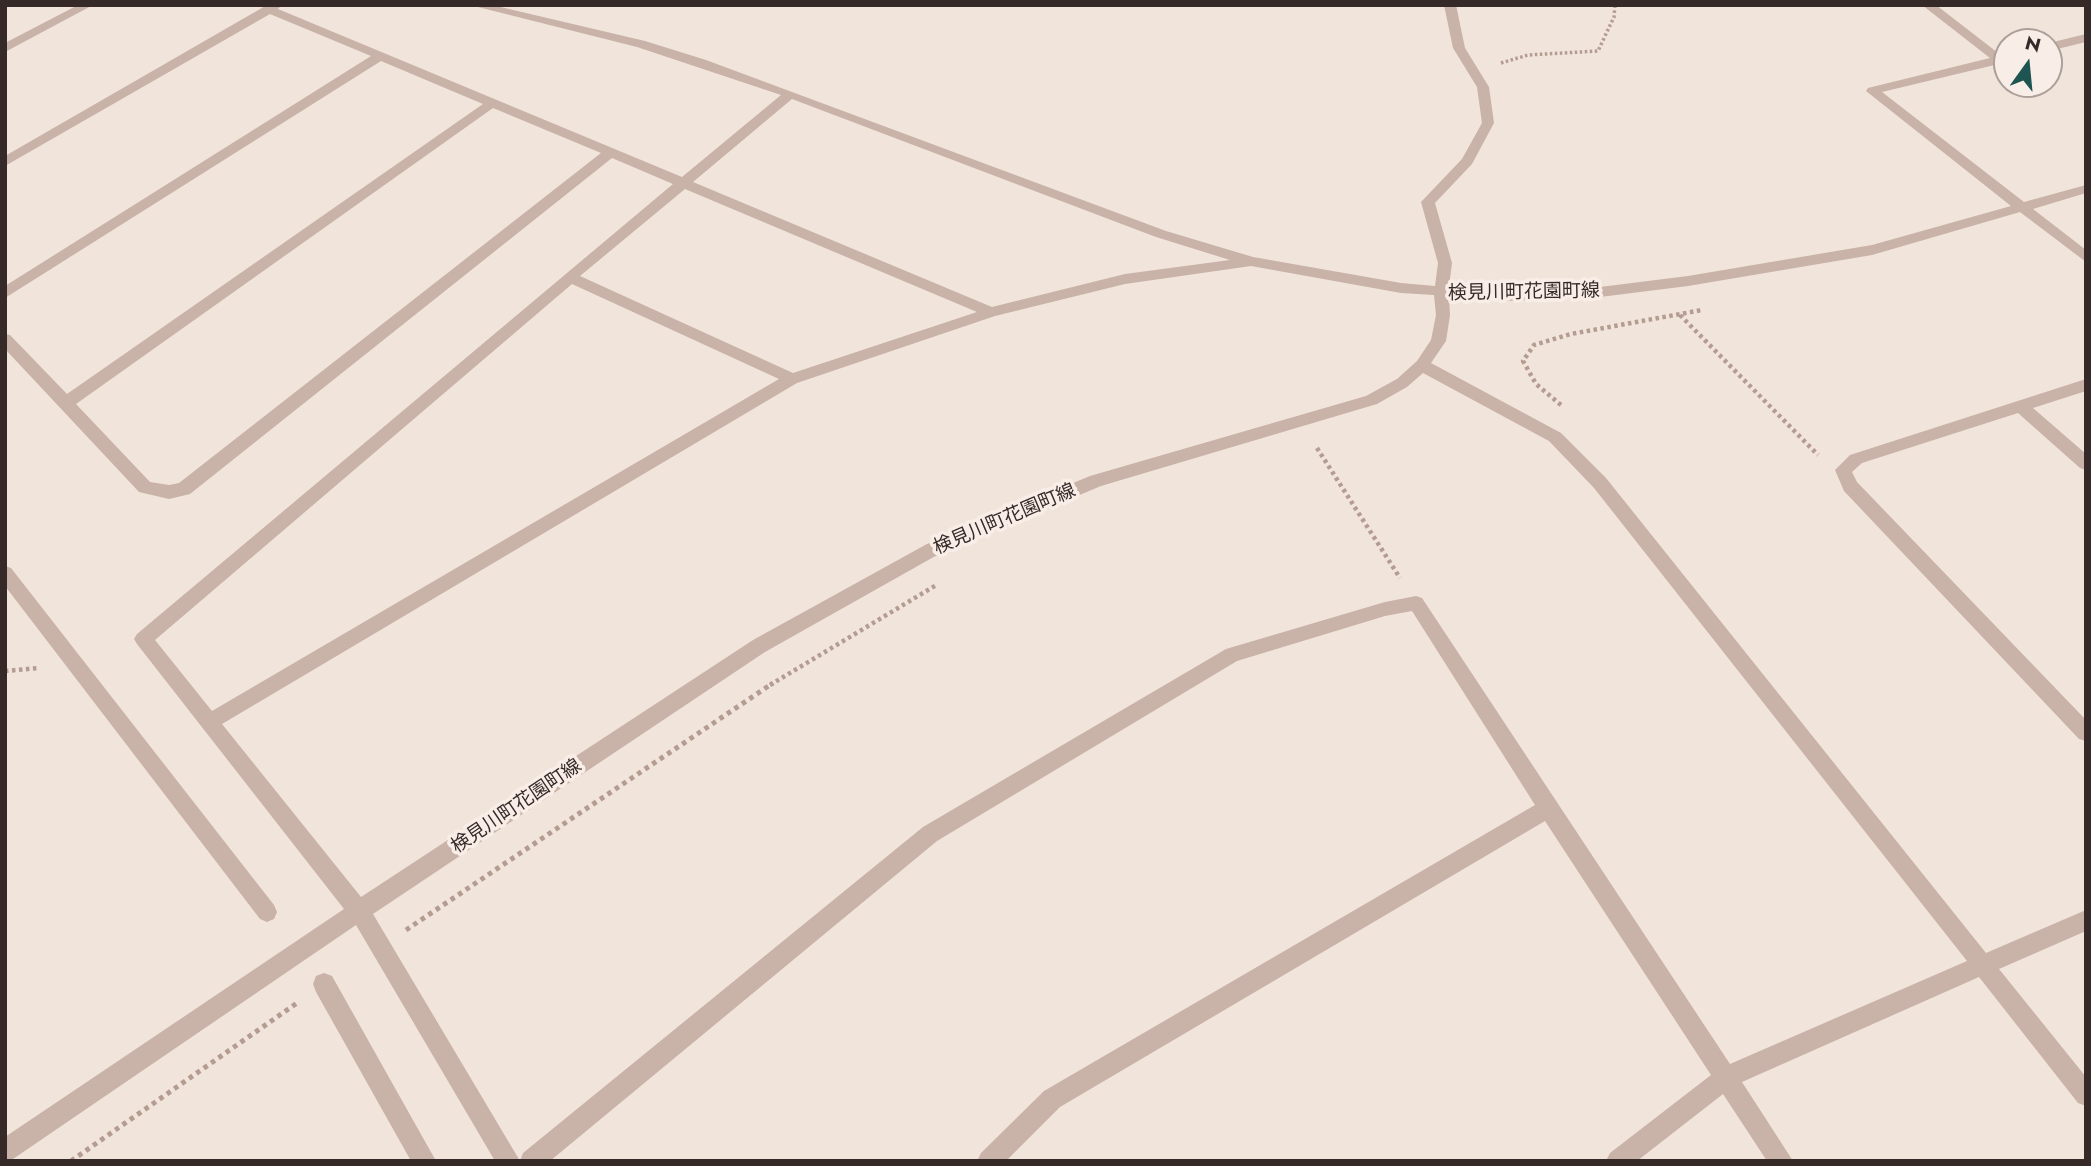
<!DOCTYPE html>
<meta charset="utf-8">
<style>
body{margin:0}
#map{position:relative;width:2091px;height:1166px;overflow:hidden;background:#f1e4db;font-family:Jost,sans-serif}
canvas{display:block}
.frame{position:absolute;inset:0;border:7px solid #352a27;pointer-events:none}
.north{position:absolute;left:1993px;top:28px;width:70px;height:70px;box-sizing:border-box;background:#f9eee7;border:2px solid #aba09a;border-radius:50%;rotate:15deg;font-size:19px;font-weight:700;line-height:28px;text-align:center;color:#352a27}
.north::after{content:'';display:block;margin:auto;width:24px;height:32px;background:#1e5552;clip-path:polygon(50% 0,100% 100%,50% 72%,0 100%)}
</style>
<div id="map">
<canvas width="2091" height="1166"></canvas>
<div class="frame"></div>
<div class="north">N</div>
</div>
<script>
const context = document.querySelector('canvas').getContext('2d');
context.lineJoin = 'round';
const shape = rows => new Path2D(rows.map(r => 'M' + r).join(''));
function trace(path, color, width, dash) { context.strokeStyle = color; context.lineWidth = width; context.lineCap = dash ? 'butt' : 'round'; context.setLineDash(dash || []); context.stroke(path); }
function paint(path, color) { context.fillStyle = color; context.fill(path, 'evenodd'); }
function label(font, color, halo, rows, align = 'center') {
  context.font = font + ' Jost,"Noto Sans JP",sans-serif'; context.lineWidth = 7; context.setLineDash([]); context.textBaseline = 'middle'; context.strokeStyle = halo; context.fillStyle = color; for (const [text, x, y, turn = 0] of rows) {
    context.save(); context.translate(x, y); context.rotate((+turn || 0) * Math.PI / 180); context.textAlign = isNaN(turn) ? turn : align; if (halo) context.strokeText(text, 0, 0); context.fillText(text, 0, 0); context.restore();
  }
}
trace(shape([
 [1501,63,1528,55,1598,51,1614,17,1615,5]
]), '#b49c91', 3.5, [2.5, 2.5]);
trace(shape([
 [1680,315,1818,455],
 [1561,405,1536,384,1523,361,1534,345,1571,334,1702,310],
 [1317,448,1400,578],
 [5,671,39,668],
 [770,685,938,584]
]), '#b49c91', 4.5, [3.5, 3.5]);
trace(shape([
 [406,930,773,683],
 [71,1161,297,1003]
]), '#b49c91', 5, [4.5, 4.5]);
paint(shape([
 [78,5,93,5,5,52,5,43,78,5],
 [267,5,282,5,278,9,682,177,781,95,637,47,470,5,492,5,645,41,706,60,1166,231,1253,257,1401,283,1435,286,1438,263,1421,202,1462,159,1482,123,1477,87,1453,48,1444,5,1456,5,1465,48,1489,87,1494,123,1472,164,1435,203,1452,263,1449,287,1508,291,1600,287,1688,276,1872,245,2011,206,1866,91,1868,88,1990,58,1922,5,1936,5,2002,56,2007,54,2007,62,1882,92,2024,202,2086,185,2086,193,2033,209,2086,250,2086,262,2020,212,1872,255,1688,286,1600,297,1508,301,1449,297,1450,315,1446,341,1431,363,1561,433,1606,478,1986,953,2086,910,2086,931,1999,969,2086,1077,2086,1106,2078,1103,1979,977,1742,1082,1793,1161,1767,1161,1723,1094,1637,1161,1606,1161,1610,1153,1711,1075,1545,821,1060,1107,1006,1161,977,1161,981,1153,1044,1091,1535,805,1412,611,1385,616,1237,661,937,841,550,1161,495,1161,356,925,13,1159,5,1161,5,1137,344,909,137,644,134,639,137,634,673,184,612,158,190,494,169,499,139,492,5,349,5,334,10,335,67,394,483,104,381,61,5,298,5,286,371,56,270,14,5,166,5,156,267,5],
 [792,99,1156,237,1230,260,1125,274,992,307,693,182,792,99],
 [493,108,601,153,179,483,169,485,150,482,76,404,493,108],
 [685,189,977,312,793,373,580,276,685,189],
 [1251,266,1401,293,1434,295,1436,315,1431,340,1417,361,1397,379,1366,396,1090,476,927,544,753,640,361,897,222,724,797,383,995,316,1125,284,1251,266],
 [572,284,779,379,212,711,155,640,572,284],
 [1423,373,1549,441,1594,488,1967,961,1730,1064,1422,598,1416,596,1385,602,1226,649,923,827,523,1153,520,1161,373,914,765,652,939,554,1101,486,1377,404,1407,387,1423,373],
 [2086,34,2086,42,2049,51,2049,43,2086,34],
 [2086,379,2086,391,2033,408,2086,454,2086,470,2080,468,2018,413,1862,463,1852,472,1857,482,2086,720,2086,741,2079,739,1844,491,1835,470,1850,455,2086,379],
 [5,566,11,568,274,905,277,912,274,919,267,922,260,919,5,586,5,566],
 [324,973,332,976,436,1161,411,1161,316,992,313,984,316,976,324,973]
]), '#c9b2a7');
label('19px', '#352a27', '#f9eee7', [
 ["検見川町花園町線",1524,293,-1],
 ["検見川町花園町線",1005,520,-23],
 ["検見川町花園町線",517,807,-34]
]);
</script>
